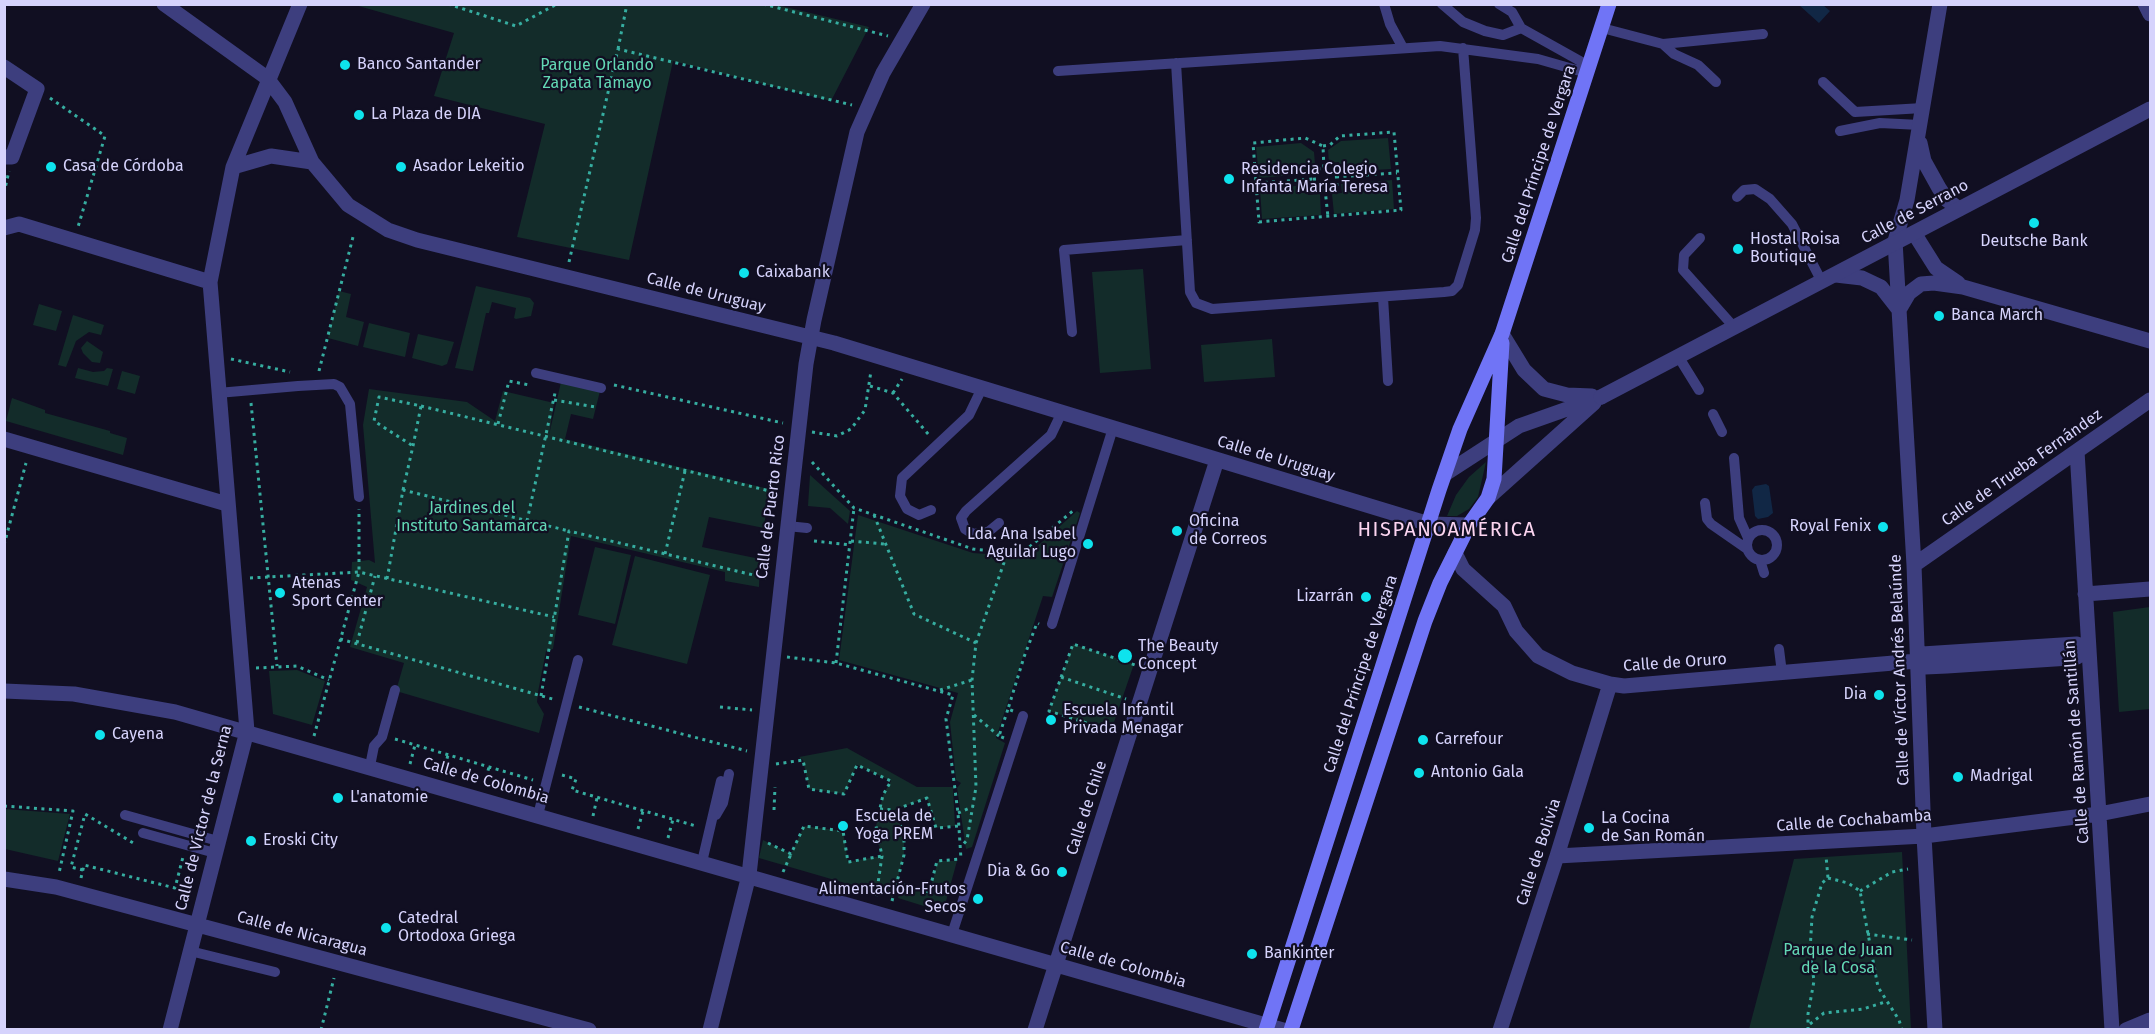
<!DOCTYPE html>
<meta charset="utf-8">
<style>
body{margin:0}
#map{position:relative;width:2155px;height:1034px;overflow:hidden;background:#110f22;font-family:"Fira Sans",sans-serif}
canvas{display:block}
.frame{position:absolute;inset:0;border:6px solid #d6d3fc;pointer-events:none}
</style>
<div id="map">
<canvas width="2155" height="1034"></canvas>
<div class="frame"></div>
</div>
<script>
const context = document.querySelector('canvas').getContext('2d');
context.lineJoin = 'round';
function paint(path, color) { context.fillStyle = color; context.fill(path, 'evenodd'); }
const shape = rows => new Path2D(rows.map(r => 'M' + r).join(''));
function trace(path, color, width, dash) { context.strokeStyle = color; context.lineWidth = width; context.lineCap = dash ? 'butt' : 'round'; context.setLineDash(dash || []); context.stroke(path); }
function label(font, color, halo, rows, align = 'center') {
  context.font = font + ' "Fira Sans",sans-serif'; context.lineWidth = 4.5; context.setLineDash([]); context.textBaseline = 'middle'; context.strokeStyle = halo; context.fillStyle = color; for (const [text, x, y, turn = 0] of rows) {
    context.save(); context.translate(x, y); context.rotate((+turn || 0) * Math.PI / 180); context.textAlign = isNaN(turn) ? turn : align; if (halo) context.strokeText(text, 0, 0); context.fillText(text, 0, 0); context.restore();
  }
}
paint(shape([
 [773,4,869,27,831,101,673,61,629,260,517,237,545,124,434,96,454,33,355,5],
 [1388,138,1391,169,1340,172,1339,162,1329,163,1328,150,1341,141],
 [1301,143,1314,152,1315,164,1306,165,1306,174,1259,178,1256,147],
 [1392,180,1394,209,1334,214,1332,194,1342,193,1341,184],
 [1307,185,1308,195,1320,194,1321,215,1262,219,1260,189],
 [1143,269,1151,369,1100,373,1092,272],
 [476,286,530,298,534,303,531,316,516,319,514,318,516,308,492,302,489,313,486,313,473,371,455,368],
 [339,291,351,294,346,317,364,322,358,346,328,338],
 [39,304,62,311,56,331,33,325],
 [73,315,104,325,101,335,89,332,76,341,66,367,58,365],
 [369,323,410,333,405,357,363,347],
 [418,334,454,342,447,364,442,366,412,358],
 [1272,339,1275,377,1204,382,1201,345],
 [87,341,103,352,100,363,92,362,83,353,81,348],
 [78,368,93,372,104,371,107,368,113,369,108,386,75,378],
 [122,371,140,376,135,394,117,389],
 [561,382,600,391,593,419,571,414,565,439,769,489,764,528,709,517,702,547,760,559,759,587,725,581,725,572,571,536,553,649,546,651,538,692,537,702,544,714,539,733,396,691,404,663,350,647,367,587,351,580,352,562,369,560,375,563,363,425,369,389,467,402,495,421,503,391,554,403,549,435],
 [12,398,45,410,45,413,110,431,110,433,127,438,123,455,6,421],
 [1486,462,1478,497,1469,509,1457,516,1447,516,1456,495,1469,477],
 [810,475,850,511,848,524,830,508,808,506],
 [1077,511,1080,513,1052,597,1043,596,996,738,1005,743,972,847,966,849,957,788,961,783,956,780,950,722,958,693,839,660,858,515,973,553,1025,557],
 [595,547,631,555,615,624,578,615],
 [635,556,710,575,687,664,612,645],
 [2150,607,2150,709,2119,712,2113,612],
 [1073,644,1134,664,1111,731,1049,711],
 [297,670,325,681,312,725,273,714,269,671],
 [847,748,917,787,953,787,955,826,936,828,927,798,894,810,904,834,904,855,893,897,759,858,763,840,791,854,804,826,843,831,848,862,881,856,876,826,883,795,891,781,857,765,844,794,809,789,803,760,799,757],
 [5,809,70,814,58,861,5,849],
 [1902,852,1911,1029,1749,1029,1794,859],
 [938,861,957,861,943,912,898,898,902,885,929,894]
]), '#132c2a');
paint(shape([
 [1799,5,1823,5,1830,11,1819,23],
 [1766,484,1769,486,1773,513,1768,517,1758,519,1755,516,1752,490,1755,486]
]), '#112745');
trace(shape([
 [448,4,516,26,557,4],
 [763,4,888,36],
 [618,49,627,4],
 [50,98,105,136,78,227],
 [1323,146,1330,145,1340,136,1394,132,1401,210,1259,222,1253,143,1305,138,1323,146,1324,169],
 [1336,168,1337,189,1315,190,1314,169,1336,168],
 [1336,177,1397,173],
 [1257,183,1314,179],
 [1325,189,1328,217],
 [4,193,9,171],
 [569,262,618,49,852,105],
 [231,359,290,372],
 [319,371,354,233],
 [614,385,783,423],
 [870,386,893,393,929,435],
 [893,393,902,379],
 [554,400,596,407],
 [251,403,277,666],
 [421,406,778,493],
 [498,424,509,381,529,385],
 [812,432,837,436,851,429,865,410,871,371],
 [812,462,854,508,973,549,1021,554,1074,510],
 [403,490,413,446,421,406,379,397,374,421,413,446],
 [874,515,914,614,976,643,972,680,976,787,967,840,961,847],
 [527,521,555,393,553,392],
 [814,541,851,545],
 [851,541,884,544],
 [4,545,26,463],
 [665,554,685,471],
 [250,578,359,572,554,617],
 [387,579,403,490,569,531],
 [340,639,556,700],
 [357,643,375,576],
 [976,643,1007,554],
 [787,657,836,663,953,695,946,719,958,813,961,859],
 [836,663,854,508],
 [256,668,297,666,329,680],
 [1061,677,1126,699],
 [940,690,972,680],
 [541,696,569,531,766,578],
 [579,707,747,751],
 [720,707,752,710],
 [1013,711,1008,709,1024,657,1037,623,1039,624],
 [974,715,999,736],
 [1115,732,1049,711,1073,644,1135,665],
 [314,736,359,572,359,509],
 [1004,738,999,736,1008,709],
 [395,739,533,780],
 [410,764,415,745],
 [776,764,803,760,809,789,844,794,857,765,891,781,883,795,876,826,882,856,876,897],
 [443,773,448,755],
 [562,775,576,779,572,790,696,826],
 [484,785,489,767],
 [4,806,73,811,59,873],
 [880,809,894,810],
 [774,810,775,787],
 [958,813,972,807],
 [593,816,597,798],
 [638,829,643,811],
 [668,838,673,819],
 [768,843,791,854,804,826,843,831,848,862,882,856],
 [83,870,71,867,85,814,135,844],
 [783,872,791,854],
 [81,878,84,865,175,888,183,857],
 [1828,878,1848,883,1860,891,1878,987,1899,1020,1902,1030],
 [897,883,929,892,937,861,961,859],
 [1860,891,1892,872,1908,869],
 [892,901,904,855,904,834,894,810,927,798,936,828,959,826],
 [1867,934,1912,940],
 [1810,1024,1824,1013,1863,1009,1885,1002],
 [321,1030,334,978],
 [1808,1030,1808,1014,1814,981,1810,951,1812,917,1822,883,1828,878,1826,856]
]), '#36ada0', 3, [3, 4.5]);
trace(shape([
 [1384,4,1390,24,1403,48],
 [1442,4,1463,22,1485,31,1503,35,1521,28],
 [1499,4,1512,12,1521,28,1589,66],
 [1602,28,1663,44,1763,34],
 [1663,44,1674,54,1698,65,1716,82],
 [1176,63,1190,292,1196,303,1212,309,1444,292,1452,291,1458,285,1475,230,1476,218,1463,48],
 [1058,71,1440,46,1538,59,1587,73],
 [1823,82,1855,112,1923,108],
 [1840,131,1880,123,1920,125],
 [1737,197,1744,190,1755,189,1770,199,1792,224,1822,282],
 [1700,238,1684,255,1683,270,1734,327],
 [1383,297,1388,381],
 [1072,332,1064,250,1187,240],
 [1678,356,1699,390],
 [536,373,601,388],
 [218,393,298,386,334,384,340,387,350,404,359,497],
 [1713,414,1722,432],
 [1734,458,1739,518,1748,538],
 [1705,503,1707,519,1711,524,1747,549],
 [931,510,919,515,907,509,900,496,902,478,969,415,982,388],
 [999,523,988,532,973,534,965,529,961,518,966,511,1051,435,1062,412],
 [787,526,807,528],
 '1747 545a15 15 0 1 1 30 0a15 15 0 1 1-30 0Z',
 [1760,560,1764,573],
 [1052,624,1113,428],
 [1779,649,1782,673],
 [370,766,374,746,382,737,395,690],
 [125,815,218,841],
 [538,815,578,660],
 [716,815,723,803,729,774],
 [143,833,215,853],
 [702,862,721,781],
 [952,934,1023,716],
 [190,951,275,972]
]), '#3d3e7e', 10);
trace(shape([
 [164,4,267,78,285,102,312,162,348,205,388,230,417,240,834,343,1429,524,1469,525],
 [2145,4,2150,14],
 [4,67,37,89,12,157,4,157],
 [1920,143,1924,161,1939,188,1947,200,1959,209],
 [233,167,271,156,312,162],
 [4,228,19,224,210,282],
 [1914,233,1936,268,1958,283],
 [1836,275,1862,278,1881,287,1899,310],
 [1899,310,1909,293,1921,284,1934,283,1963,287,2150,341],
 [1502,334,1524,370,1544,389,1567,395,1592,396],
 [4,439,227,504],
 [2077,451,2112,1030],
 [1445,474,1519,426,1601,397],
 [1488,498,1594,403],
 [1455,553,1463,569,1504,606,1516,631,1538,656,1572,673,1610,684,1624,686,1917,661,1925,667,1947,666,2070,658,2077,657,2088,649],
 [1914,565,2150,400],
 [2085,594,2150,589],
 [1917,661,1922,654,2077,644,2088,649],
 [4,691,74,694,175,712,1283,1030],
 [1557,856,1924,836,2099,814,2150,804],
 [4,879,56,887,589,1030],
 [170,1030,247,731,210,282,233,167,300,4],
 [710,1030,749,875,806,364,814,320,857,132,883,73,923,4],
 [1035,1030,1217,460],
 [1500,1030,1557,856,1610,684],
 [1935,1030,1924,836,1914,565,1895,241,1907,200,1940,4],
 [2126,1030,2150,1020]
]), '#3d3e7e', 15);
trace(shape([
 [1601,397,2150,109]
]), '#3d3e7e', 15);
trace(shape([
 [1266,1030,1439,490,1460,429,1502,334,1609,4],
 [1291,1030,1425,621,1440,583,1469,525,1488,498,1494,479,1502,343]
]), '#7074f6', 15);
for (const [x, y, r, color] of [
 [345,65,6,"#0ee3ed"],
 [359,115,6,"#0ee3ed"],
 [51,167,6,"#0ee3ed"],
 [401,167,6,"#0ee3ed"],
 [1229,179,6,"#0ee3ed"],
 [2034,223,6,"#0ee3ed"],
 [1738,249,6,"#0ee3ed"],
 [744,273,6,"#0ee3ed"],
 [1939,316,6,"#0ee3ed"],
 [1883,527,6,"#0ee3ed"],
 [1177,531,6,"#0ee3ed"],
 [1088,544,6,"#0ee3ed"],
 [280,593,6,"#0ee3ed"],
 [1366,597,6,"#0ee3ed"],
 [1125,656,8,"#0ee3ed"],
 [1879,695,6,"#0ee3ed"],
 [1051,720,6,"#0ee3ed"],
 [100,735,6,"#0ee3ed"],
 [1423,740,6,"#0ee3ed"],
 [1419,773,6,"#0ee3ed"],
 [1958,777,6,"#0ee3ed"],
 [338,798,6,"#0ee3ed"],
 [843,826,6,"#0ee3ed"],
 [1589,828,6,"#0ee3ed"],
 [251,841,6,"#0ee3ed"],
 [1062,872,6,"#0ee3ed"],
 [978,899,6,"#0ee3ed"],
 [386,928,6,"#0ee3ed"],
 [1252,954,6,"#0ee3ed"]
]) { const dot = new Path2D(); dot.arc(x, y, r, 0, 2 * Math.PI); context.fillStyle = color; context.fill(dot); trace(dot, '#110f22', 2); }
label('16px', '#d6d3fc', '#110f22', [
 ["Banco Santander",357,65],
 ["La Plaza de DIA",371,115],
 ["Casa de Córdoba",63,167],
 ["Asador Lekeitio",413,167],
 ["Residencia Colegio",1241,170],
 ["Infanta María Teresa",1241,188],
 ["Hostal Roisa",1750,240],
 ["Boutique",1750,258],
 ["Deutsche Bank",2034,242,"center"],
 ["Caixabank",756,273],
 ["Banca March",1951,316],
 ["Oficina",1189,522],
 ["de Correos",1189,540],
 ["Royal Fenix",1871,527,"right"],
 ["Lda. Ana Isabel",1076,535,"right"],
 ["Aguilar Lugo",1076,553,"right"],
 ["Atenas",292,584],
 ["Sport Center",292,602],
 ["Lizarrán",1354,597,"right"],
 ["The Beauty",1138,647],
 ["Concept",1138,665],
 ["Dia",1867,695,"right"],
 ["Escuela Infantil",1063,711],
 ["Privada Menagar",1063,729],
 ["Cayena",112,735],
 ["Carrefour",1435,740],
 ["Antonio Gala",1431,773],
 ["Madrigal",1970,777],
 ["L'anatomie",350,798],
 ["Escuela de",855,817],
 ["Yoga PREM",855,835],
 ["La Cocina",1601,819],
 ["de San Román",1601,837],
 ["Eroski City",263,841],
 ["Dia & Go",1050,872,"right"],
 ["Alimentación-Frutos",966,890,"right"],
 ["Secos",966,908,"right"],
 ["Catedral",398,919],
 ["Ortodoxa Griega",398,937],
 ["Bankinter",1264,954]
], 'left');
label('16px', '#63d8b5', '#110f22', [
 ["Parque Orlando",597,66],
 ["Zapata Tamayo",597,84],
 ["Jardines del",472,509],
 ["Instituto Santamarca",472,527],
 ["Parque de Juan",1838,951],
 ["de la Cosa",1838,969]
]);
label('16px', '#d6d3fc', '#110f22', [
 ["Calle del Príncipe de Vergara",1539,164,-72],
 ["Calle de Serrano",1915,212,-28],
 ["Calle de Uruguay",706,293,14],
 ["Calle de Uruguay",1276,459,17],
 ["Calle de Trueba Fernández",2022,468,-35],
 ["Calle de Puerto Rico",771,507,-83],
 ["Calle de Oruro",1675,663,-4],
 ["Calle de Víctor Andrés Belaúnde",1900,670,-92],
 ["Calle del Príncipe de Vergara",1361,674,-72],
 ["Calle de Ramón de Santillán",2077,742,-94],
 ["Calle de Colombia",486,781,16],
 ["Calle de Chile",1087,808,-72],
 ["Calle de Víctor de la Serna",204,818,-76],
 ["Calle de Cochabamba",1854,821,-4],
 ["Calle de Bolivia",1539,852,-72],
 ["Calle de Nicaragua",302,934,15],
 ["Calle de Colombia",1123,965,16]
]);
context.letterSpacing = '1.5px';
label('20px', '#fcd5f0', '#110f22', [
 ["HISPANOAMÉRICA",1447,530]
]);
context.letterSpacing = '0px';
</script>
